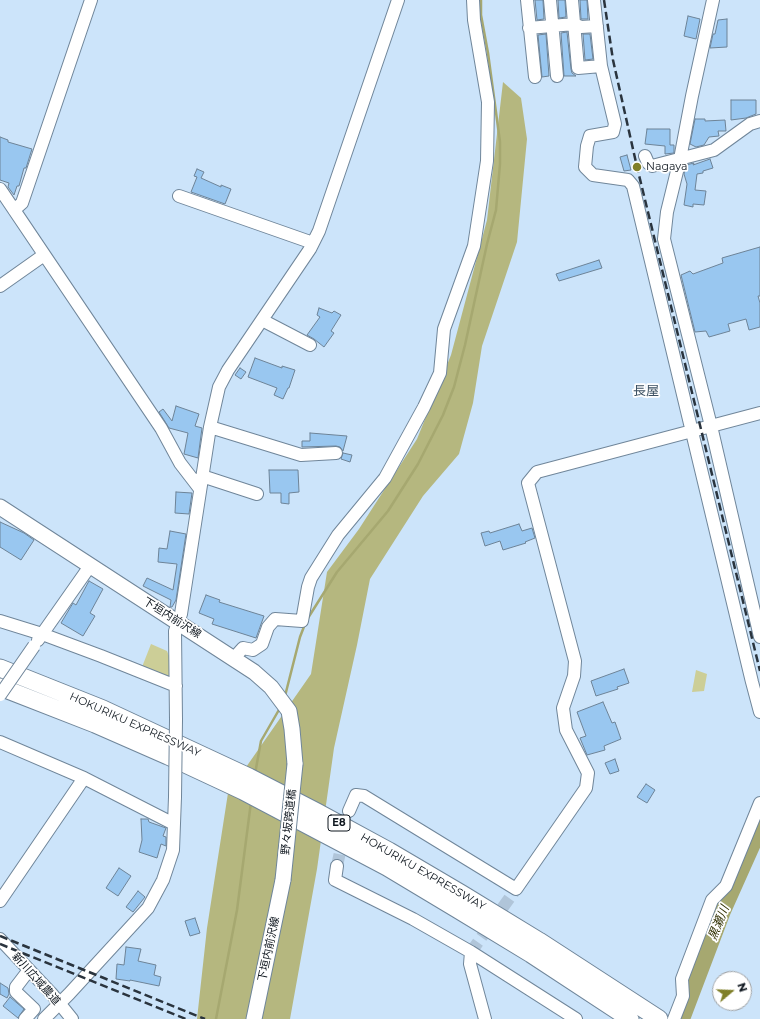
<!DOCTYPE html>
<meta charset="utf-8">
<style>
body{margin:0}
#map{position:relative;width:760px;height:1019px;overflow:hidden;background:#cce4fa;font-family:Montserrat,sans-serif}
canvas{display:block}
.north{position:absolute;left:712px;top:971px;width:40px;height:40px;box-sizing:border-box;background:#fff;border:1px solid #9fa2a5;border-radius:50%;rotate:71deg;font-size:11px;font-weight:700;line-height:16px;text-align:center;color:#0f171f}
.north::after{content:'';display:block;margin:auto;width:14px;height:18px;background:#7f7f28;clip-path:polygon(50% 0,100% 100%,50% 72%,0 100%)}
</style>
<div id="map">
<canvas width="760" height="1019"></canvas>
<div class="north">N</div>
</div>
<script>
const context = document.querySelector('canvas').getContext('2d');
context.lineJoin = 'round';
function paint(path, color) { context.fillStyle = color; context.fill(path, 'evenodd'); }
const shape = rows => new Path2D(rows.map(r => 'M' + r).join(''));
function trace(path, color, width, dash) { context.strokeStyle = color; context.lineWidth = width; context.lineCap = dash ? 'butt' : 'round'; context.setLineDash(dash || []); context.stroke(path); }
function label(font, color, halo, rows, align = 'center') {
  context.font = font + ' Montserrat,"Noto Sans JP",sans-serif'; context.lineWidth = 3.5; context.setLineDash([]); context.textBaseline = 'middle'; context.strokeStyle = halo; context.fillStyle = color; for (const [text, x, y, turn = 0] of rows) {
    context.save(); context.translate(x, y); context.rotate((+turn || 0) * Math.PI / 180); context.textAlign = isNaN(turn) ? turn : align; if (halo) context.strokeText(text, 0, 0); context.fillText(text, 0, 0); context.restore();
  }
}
paint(shape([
 [151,644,167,651,171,661,171,680,142,667],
 [696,670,707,674,704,691,692,692]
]), '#ccce97');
paint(shape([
 [503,82,521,98,527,139,517,242,482,346,473,403,459,454,423,496,370,579,357,645,334,748,317,869,290,1019,197,1019,207,928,228,793,311,674,327,572,359,529,417,439,451,355,487,220]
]), '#b5b77f');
trace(shape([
 [308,618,337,572,388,511,418,464,443,415,454,387,465,345,487,244,496,210,500,164,500,142,488,53,481,15,481,0],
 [285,696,300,637,305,624],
 [255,774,261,741,280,708],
 [216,1019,237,910,251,802]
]), '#a6a870', 2.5);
trace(shape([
 [682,1019,723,911,760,828]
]), '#a6a870', 16);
const building = shape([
 [535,0,543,0,544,19,537,20,535,0],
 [558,0,565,0,566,17,559,18,558,0],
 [580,0,587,0,588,19,581,19,580,0],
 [688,16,700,19,696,39,684,36,688,16],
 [727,19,727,47,710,48,713,34,715,34,718,20,727,19],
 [567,32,571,69,572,73,576,76,564,76,561,33,567,32],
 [546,34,549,76,542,77,538,35,546,34],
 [583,34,590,34,593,59,585,60,583,34],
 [731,100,756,100,756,114,746,118,731,120,731,100],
 [695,119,705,119,705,121,725,120,726,131,718,131,719,136,709,137,704,145,696,147,690,144,695,119],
 [647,129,670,129,670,145,674,145,674,153,665,154,665,146,645,144,647,129],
 [0,137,8,140,8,142,32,149,26,168,24,168,19,186,17,186,14,195,8,187,9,183,0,180,0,137],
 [627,155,631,170,624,171,620,157,627,155],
 [710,159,713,168,703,171,703,173,697,174,695,190,706,191,704,205,693,204,693,207,684,205,687,184,684,174,686,165,694,163,693,165,710,159],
 [197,169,204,172,201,178,221,187,221,185,231,189,225,204,191,192,197,177,194,176,197,169],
 [760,247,760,296,758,296,760,303,760,327,749,330,746,319,728,324,730,331,709,337,706,331,695,332,681,275,690,271,693,274,723,263,722,258,760,247],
 [599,260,602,268,559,281,556,274,599,260],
 [319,308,332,313,334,311,341,315,331,331,334,333,324,347,314,339,307,335,320,317,317,315,319,308],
 [255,358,282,368,282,366,295,370,289,388,288,388,283,399,274,395,277,388,248,377,255,358],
 [240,368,246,372,241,379,235,375,240,368],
 [176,406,199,414,195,426,202,428,198,458,184,454,188,433,169,428,159,412,163,409,172,421,176,406],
 [310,433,347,436,343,451,340,447,336,446,302,447,302,441,310,441,310,433],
 [343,453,352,455,350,462,341,459,343,453],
 [269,470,298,470,299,492,289,493,289,504,281,503,281,493,270,493,269,470],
 [176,492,192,493,189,514,175,513,176,492],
 [0,522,24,533,34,540,21,560,0,547,0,522],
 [519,524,522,531,532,528,535,538,525,542,526,543,503,550,500,541,485,546,481,533,489,531,490,533,519,524],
 [170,531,186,534,176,600,172,607,170,607,171,600,143,586,147,578,173,590,177,564,158,562,159,548,167,549,170,531],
 [89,581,103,589,90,613,95,616,83,636,61,623,73,603,76,605,89,581],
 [206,595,220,600,219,602,264,616,256,638,212,624,214,619,199,613,206,595],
 [624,669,629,683,617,687,618,689,596,696,591,681,624,669],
 [603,702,612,723,615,722,621,739,604,746,605,750,587,755,580,738,586,736,577,712,603,702],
 [615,759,619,771,610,774,605,763,615,759],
 [646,784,655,790,647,803,637,797,646,784],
 [141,819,148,819,149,822,166,828,163,836,166,837,166,846,161,844,157,858,139,852,142,840,141,819],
 [119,868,131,876,118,896,106,888,119,868],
 [138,891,145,897,133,912,126,907,138,891],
 [195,918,200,933,190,936,185,921,195,918],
 [126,947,141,949,138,961,156,965,154,975,161,977,159,986,130,980,130,981,116,979,117,964,124,965,126,947],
 [0,983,8,988,9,994,7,998,0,994,0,983],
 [10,997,24,1009,18,1018,3,1006,10,997]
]);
paint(building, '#99c7f0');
trace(building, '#6d8397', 1);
trace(shape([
 [337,866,349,811],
 [471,952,516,889]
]), '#b0c5d9', 12, [12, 6]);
const minor = shape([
 [527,0,535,77],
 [550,0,557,76],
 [572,0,578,68,601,66],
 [594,0,601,66,615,124,613,132,590,136,587,146,585,167,593,175,628,180,633,186,752,682,760,712],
 [713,0,692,96,680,159,667,212,664,239,711,426,760,637],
 [529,28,574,24,581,27,597,26],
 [645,156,648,163,652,166,714,150,750,124,760,121],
 [0,189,161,428,180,463,200,489],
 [179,196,313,243],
 [14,210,22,203,91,0],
 [0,286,44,255],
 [262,320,310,345],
 [210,427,301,455,336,453],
 [202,476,257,494],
 [0,621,42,634,101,656,176,686],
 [38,640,90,566],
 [234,658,243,648,253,650,262,644,268,627,275,619,302,621,308,587,311,578,338,535,385,478,424,407,440,373,444,329,474,246,487,161,488,102,474,20,473,0],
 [176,720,175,631,181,614,210,427,219,387,228,370,310,249,319,231,398,0],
 [0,742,84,778,174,824],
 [349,811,356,795,364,796,516,889,586,788,588,773,566,730,563,708,574,676,575,661,528,483,537,472,760,413],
 [337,866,335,880,413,919,471,952,576,1019],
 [0,901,84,778],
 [0,939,51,993,72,1019],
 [471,952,470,964,485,1019],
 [25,1019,34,1009,16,992,16,987,29,970],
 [44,1019,69,994,148,908,163,880,173,850,175,797],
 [674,1019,683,996,682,979,712,900,726,886,760,803]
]);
const major = shape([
 [0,507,254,672,271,687,289,711,292,729,295,764],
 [254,1019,283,880]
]);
const highway = shape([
 [0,668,103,709,249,777,317,812,389,851,462,894,539,941,659,1019],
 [0,687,95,724,168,756,243,791,387,867,457,909,531,954,630,1019]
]);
trace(minor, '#70869a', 14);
trace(major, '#70869a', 17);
trace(highway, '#70869a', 19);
trace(minor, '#fff', 12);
trace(major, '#fff', 15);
trace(highway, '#fff', 17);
trace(shape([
 [604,0,613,60,637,167,760,671],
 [0,936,205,1019],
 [0,944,186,1019]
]), '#2a343e', 2.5, [8, 4]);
const minorBridge = shape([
 [0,695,34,646],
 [175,797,176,720]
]);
const majorBridge = shape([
 [283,880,295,764]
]);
trace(minorBridge, '#70869a', 14, []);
trace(majorBridge, '#70869a', 17, []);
trace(minorBridge, '#fff', 12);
trace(majorBridge, '#fff', 15);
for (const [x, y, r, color] of [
 [637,167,5,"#7f7f28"]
]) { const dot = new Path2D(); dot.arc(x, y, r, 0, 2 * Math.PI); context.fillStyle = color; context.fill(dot); trace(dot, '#fff', 1.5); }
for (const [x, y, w] of [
 [339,823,22]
]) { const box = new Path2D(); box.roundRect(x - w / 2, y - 8, w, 16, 3); context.fillStyle = '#fff'; context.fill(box); trace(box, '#0f171f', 1); }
label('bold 10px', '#0f171f', null, [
 ["E8",339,823]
]);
label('11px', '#0f171f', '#fff', [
 ["Nagaya",646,167]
], 'left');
label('11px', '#0f171f', '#fff', [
 ["下垣内前沢線",172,618,32],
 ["HOKURIKU EXPRESSWAY",135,725,24],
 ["野々坂跨道橋",289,822,-84],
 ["HOKURIKU EXPRESSWAY",423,872,30],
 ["下垣内前沢線",269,949,-78],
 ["新川広域農道",36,979,48]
]);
label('italic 12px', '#303002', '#fff', [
 ["黒瀬川",719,923,-68]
]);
label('13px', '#3b5062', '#fff', [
 ["長屋",646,391]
]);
</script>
